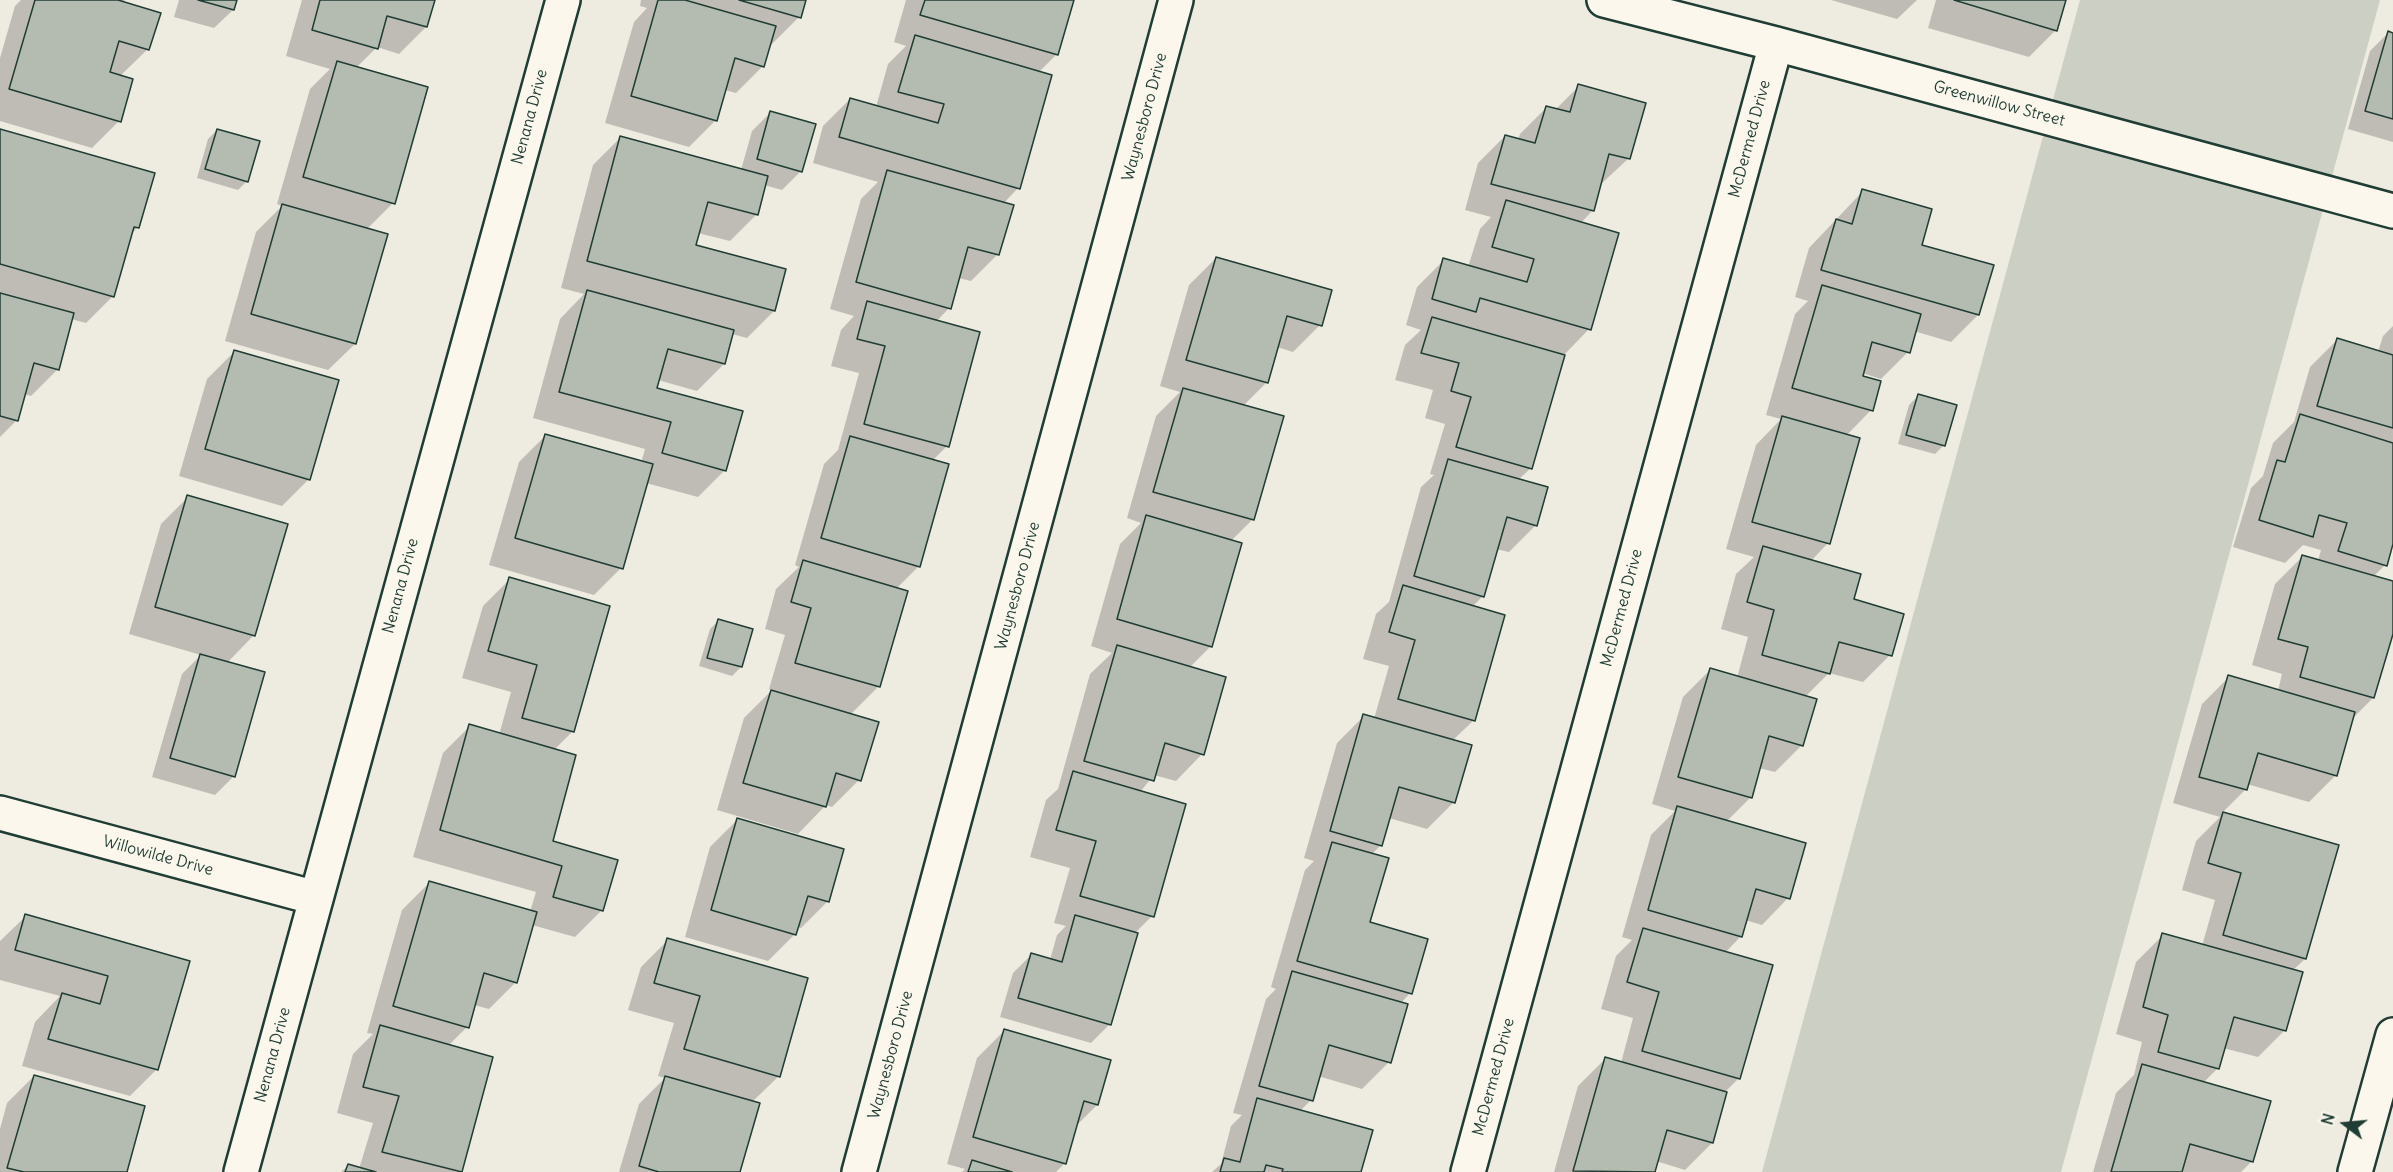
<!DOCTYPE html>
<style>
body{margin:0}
#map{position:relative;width:2393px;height:1172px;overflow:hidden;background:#eeece1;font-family:Delius,sans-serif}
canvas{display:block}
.north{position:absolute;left:2315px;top:1094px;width:60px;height:60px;-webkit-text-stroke:4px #fbf7ec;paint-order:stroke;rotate:286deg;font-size:16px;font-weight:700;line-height:24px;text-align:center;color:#1f3d34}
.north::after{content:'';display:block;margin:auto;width:21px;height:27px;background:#1f3d34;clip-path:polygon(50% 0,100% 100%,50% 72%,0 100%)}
</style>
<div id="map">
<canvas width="2393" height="1172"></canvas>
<div class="north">N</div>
</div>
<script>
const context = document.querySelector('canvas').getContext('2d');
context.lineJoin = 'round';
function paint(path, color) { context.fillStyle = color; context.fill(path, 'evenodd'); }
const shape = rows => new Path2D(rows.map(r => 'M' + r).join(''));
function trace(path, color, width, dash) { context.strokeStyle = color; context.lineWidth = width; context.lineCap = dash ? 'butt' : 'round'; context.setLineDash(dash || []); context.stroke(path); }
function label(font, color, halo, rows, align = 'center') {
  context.font = font + ' Delius,sans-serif'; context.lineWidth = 4.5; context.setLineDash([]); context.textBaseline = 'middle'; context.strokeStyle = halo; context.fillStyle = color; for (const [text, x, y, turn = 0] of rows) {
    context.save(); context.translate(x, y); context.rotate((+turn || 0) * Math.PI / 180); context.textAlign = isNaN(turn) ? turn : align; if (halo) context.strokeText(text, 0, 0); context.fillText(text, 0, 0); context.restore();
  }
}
paint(shape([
 [2080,0,2380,0,2061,1172,1762,1172]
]), '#cbcfc4');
paint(shape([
 [21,0,125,0,122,3,148,49,120,76,119,121,92,148,0,121,0,58,15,6],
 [179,0,235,0,233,10,214,28,174,17],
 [302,0,433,0,426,27,399,54,377,47,356,68,393,203,367,229,355,344,328,370,225,341,256,232,282,206,277,204,310,89,330,69,286,56],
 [641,0,804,0,799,17,772,44,770,43,763,66,736,93,725,90,716,120,689,147,605,123,634,22,647,8,640,6],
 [906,0,1072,0,1057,54,1039,72,1018,188,1003,204,998,254,971,281,958,278,949,308,936,322,947,446,932,461,919,566,896,589,879,686,850,715,859,780,832,807,826,805,798,834,717,810,744,718,772,690,769,689,785,635,765,629,776,589,799,567,795,565,824,464,838,450,859,373,831,366,841,330,854,316,830,309,861,199,878,182,813,163,823,126,850,99,876,107,888,64,906,46,894,42],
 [1831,0,1917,0,1897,19],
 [1936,0,2065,0,2056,30,2029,57,1928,28],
 [2388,33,2393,34,2393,142,2348,129,2370,51],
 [1579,86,1629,158,1600,185,1593,210,1580,224,1589,329,1563,356,1531,468,1518,480,1536,525,1509,552,1496,549,1483,596,1472,607,1474,720,1452,741,1454,802,1427,829,1389,818,1381,845,1371,855,1369,923,1410,993,1401,1003,1389,1062,1362,1089,1318,1076,1311,1100,1300,1111,1359,1172,1212,1172,1221,1164,1231,1126,1242,1115,1233,1113,1266,999,1276,989,1271,987,1305,870,1314,861,1304,858,1337,743,1364,716,1374,719,1389,666,1363,659,1376,614,1389,602,1421,487,1434,475,1430,474,1445,424,1425,418,1433,390,1395,380,1405,345,1421,330,1406,325,1417,287,1444,260,1468,267,1480,229,1491,217,1465,210,1478,163,1505,136,1518,140,1520,134,1547,107,1555,110],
 [771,112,801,171,782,190,764,185,757,214,730,241,698,233,694,246,784,270,774,311,747,338,732,334,724,364,697,391,658,380,655,389,725,470,698,497,646,483,621,568,594,595,489,565,519,462,546,435,641,463,645,449,533,418,560,319,584,294,561,288,593,165,620,138,741,170,752,131],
 [0,130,138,227,131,234,113,296,86,323,71,319,58,369,31,396,24,394,17,420,0,437],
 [217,130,247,181,238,190,197,178,208,139],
 [1863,191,1920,246,1978,315,1951,342,1914,331,1908,352,1881,379,1862,373,1871,410,1846,436,1828,543,1811,561,1852,601,1890,655,1863,682,1829,673,1805,697,1802,745,1775,772,1759,768,1750,798,1726,822,1788,898,1762,925,1745,920,1741,936,1725,953,1739,1078,1726,1091,1712,1143,1685,1170,1656,1161,1653,1172,1554,1172,1578,1086,1605,1059,1621,1063,1633,1018,1601,1009,1616,956,1632,940,1622,937,1651,835,1675,811,1652,804,1683,697,1710,670,1737,678,1748,637,1721,629,1736,574,1754,557,1726,549,1756,445,1781,419,1766,415,1795,314,1808,301,1795,297,1809,248],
 [1216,258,1320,325,1293,352,1277,347,1267,382,1243,406,1282,417,1252,520,1231,541,1211,646,1189,668,1202,754,1176,781,1154,775,1140,792,1152,916,1136,932,1110,1024,1091,1043,1000,1017,1013,973,1031,955,1050,960,1057,935,1066,926,1054,923,1070,868,1030,857,1046,800,1058,789,1090,674,1112,653,1091,646,1120,544,1141,523,1127,518,1156,416,1180,392,1160,386,1189,285],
 [2393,326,2393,539,2385,565,2373,577,2393,583,2393,628,2373,698,2352,719,2336,775,2309,802,2247,784,2246,789,2222,813,2337,846,2305,959,2293,970,2285,1030,2258,1057,2223,1048,2218,1068,2203,1083,2252,1161,2241,1172,2093,1172,2116,1093,2134,1075,2142,1042,2116,1034,2136,962,2163,935,2202,946,2215,900,2182,890,2196,841,2220,817,2173,803,2202,704,2229,677,2278,691,2282,674,2252,665,2275,584,2302,557,2318,561,2321,550,2303,545,2285,563,2233,547,2251,488,2263,476,2273,443,2294,422,2310,367,2337,340,2378,352,2383,336],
 [234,352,309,479,282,506,179,476,207,379],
 [1918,396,1944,445,1935,454,1898,444,1909,405],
 [188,497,254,635,227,663,234,776,215,795,152,777,182,674,201,655,129,634,161,524],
 [510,579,608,607,572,732,554,750,551,842,602,910,575,937,532,925,516,982,489,1009,474,1005,467,1027,448,1046,492,1058,460,1172,341,1172,348,1166,359,1169,373,1123,337,1113,353,1054,373,1034,367,1033,402,910,429,883,530,912,536,892,413,857,443,753,470,726,499,735,511,692,462,678,483,606],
 [719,620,751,630,741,667,732,676,699,666,710,629],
 [737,820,828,901,801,928,797,927,795,934,768,961,685,937,710,847],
 [26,916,188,962,157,1069,130,1096,22,1066,35,1022,60,996,0,980,0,941],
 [668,940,779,1076,752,1102,738,1172,619,1172,639,1104,665,1078,658,1076,674,1023,628,1010,641,967],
 [1004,1031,1109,1061,1097,1105,1076,1126,1065,1163,1056,1172,962,1172,965,1169,947,1164,977,1058],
 [34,1076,125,1172,0,1172,0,1129,7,1103]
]), '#0003');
const building = shape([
 [35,0,118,0,161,13,149,50,119,41,110,72,133,79,121,122,9,89,35,0],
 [198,0,237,0,234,10,198,0],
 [320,0,435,0,427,27,387,16,378,49,312,30,320,0],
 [658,0,685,0,776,26,764,67,735,58,717,121,631,96,658,0],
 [739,0,806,0,801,18,739,0],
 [925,0,1074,0,1058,55,920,15,925,0],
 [1954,0,2066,0,2057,31,1954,0],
 [2388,31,2393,33,2393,119,2365,111,2388,31],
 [915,35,1052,75,1020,189,839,137,850,98,938,123,944,104,898,92,915,35],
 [337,61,428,87,395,204,303,177,337,61],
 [1578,84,1646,103,1630,159,1609,154,1594,211,1491,184,1505,135,1535,143,1546,106,1570,112,1578,84],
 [770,111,816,124,802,172,757,159,770,111],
 [0,129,155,173,139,228,134,227,114,297,0,264,0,129],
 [217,129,260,141,248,182,205,169,217,129],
 [620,136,768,176,758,215,708,202,696,245,786,269,775,311,587,261,620,136],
 [887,170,1014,205,999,255,968,247,951,309,856,282,887,170],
 [1862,189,1932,209,1922,245,1994,265,1979,315,1821,270,1836,219,1852,224,1862,189],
 [1506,200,1619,233,1591,330,1480,298,1476,312,1432,299,1443,258,1527,282,1534,259,1492,247,1506,200],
 [282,204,388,234,356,344,251,314,282,204],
 [1216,257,1332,290,1322,326,1287,316,1268,383,1186,360,1216,257],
 [1822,285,1921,314,1910,353,1872,342,1863,376,1881,381,1873,411,1792,388,1822,285],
 [587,290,734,330,725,364,668,349,657,388,743,411,726,471,662,453,671,422,559,392,587,290],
 [0,293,74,313,59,370,34,363,18,421,0,416,0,293],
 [867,301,980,332,949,447,864,424,885,346,857,339,867,301],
 [1432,317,1565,355,1532,469,1456,447,1471,397,1451,391,1459,363,1421,353,1432,317],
 [2337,338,2393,355,2393,428,2317,406,2337,338],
 [234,350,339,380,310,480,205,449,234,350],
 [1183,388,1284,416,1254,520,1153,492,1183,388],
 [1918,394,1957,405,1945,446,1906,435,1918,394],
 [2300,414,2393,443,2393,544,2387,566,2338,551,2347,523,2319,515,2313,537,2259,520,2277,460,2285,462,2300,414],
 [1782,416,1860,438,1830,544,1752,522,1782,416],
 [545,434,653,464,623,569,515,538,545,434],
 [850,436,949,464,920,567,821,538,850,436],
 [1448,459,1548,487,1537,526,1507,517,1484,597,1414,576,1448,459],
 [187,495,288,524,255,636,155,607,187,495],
 [1146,515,1242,543,1212,647,1117,619,1146,515],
 [1763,546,1861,574,1854,599,1904,614,1892,656,1839,642,1830,674,1762,655,1774,610,1747,602,1763,546],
 [2302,555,2393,581,2393,634,2374,698,2300,677,2308,647,2278,639,2302,555],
 [803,560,908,591,880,687,795,663,811,608,791,602,803,560],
 [509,577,610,606,574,732,522,718,537,665,488,651,509,577],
 [1403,585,1505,615,1475,721,1398,699,1415,640,1389,632,1403,585],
 [718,619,753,629,742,667,707,658,718,619],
 [1117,645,1226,677,1204,755,1165,743,1154,781,1084,761,1117,645],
 [200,654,265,672,235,777,170,758,200,654],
 [1710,668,1817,699,1803,746,1769,736,1752,798,1678,777,1710,668],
 [2228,675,2355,712,2337,776,2258,753,2247,790,2199,777,2228,675],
 [771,690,879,722,861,781,836,773,826,807,743,783,771,690],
 [1363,714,1472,745,1455,803,1399,787,1382,846,1330,831,1363,714],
 [469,724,576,755,553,841,618,860,603,911,553,897,562,866,440,830,469,724],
 [1073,771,1186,804,1154,917,1080,896,1096,841,1056,830,1073,771],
 [1677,806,1806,843,1790,899,1756,889,1742,937,1648,910,1677,806],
 [2223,812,2339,845,2306,959,2223,935,2241,873,2208,863,2223,812],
 [737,818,844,849,829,902,808,896,796,935,711,910,737,818],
 [1332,842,1389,858,1370,922,1428,939,1412,994,1297,961,1332,842],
 [429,881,537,912,517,983,484,973,469,1028,393,1006,429,881],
 [25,914,190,961,158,1070,48,1039,62,993,100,1004,108,976,15,950,25,914],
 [1075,915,1138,933,1111,1025,1018,998,1031,953,1062,962,1075,915],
 [1643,928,1773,965,1740,1079,1642,1051,1659,992,1627,982,1643,928],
 [2162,933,2303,972,2286,1031,2234,1017,2219,1069,2158,1052,2168,1015,2143,1007,2162,933],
 [667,938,808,978,780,1077,684,1049,700,996,654,983,667,938],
 [1292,971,1408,1004,1391,1063,1329,1045,1313,1101,1259,1086,1292,971],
 [380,1025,493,1057,462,1172,382,1152,399,1096,363,1087,380,1025],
 [1004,1029,1111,1060,1098,1105,1084,1101,1066,1164,973,1137,1004,1029],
 [1605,1057,1727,1092,1713,1143,1667,1130,1655,1172,1573,1171,1605,1057],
 [2142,1064,2271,1101,2253,1162,2190,1144,2182,1172,2111,1172,2142,1064],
 [34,1075,145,1106,127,1172,24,1172,7,1168,34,1075],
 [665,1076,760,1103,740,1172,659,1172,639,1166,665,1076],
 [1257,1098,1373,1130,1361,1172,1282,1172,1283,1169,1266,1165,1264,1172,1220,1172,1224,1158,1240,1162,1257,1098],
 [972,1160,1012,1172,968,1172,972,1160],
 [348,1164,376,1172,345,1172,348,1164]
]);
paint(building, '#b4bbb0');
trace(building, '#1f3d34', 1.5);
const minor = shape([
 [1604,0,1776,44,2393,211],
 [0,813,316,898],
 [241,1172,563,0],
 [859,1172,1176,0],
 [1468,1172,1776,44],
 [2355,1172,2393,1035]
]);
trace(minor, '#1f3d34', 38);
trace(minor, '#fbf7ec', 33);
label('16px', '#1f3d34', '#fbf7ec', [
 ["Greenwillow Street",1999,104,15],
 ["Nenana Drive",530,117,-75],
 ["Waynesboro Drive",1145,117,-75],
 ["McDermed Drive",1750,139,-75],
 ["Nenana Drive",401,586,-75],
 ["Waynesboro Drive",1018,586,-75],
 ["McDermed Drive",1622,608,-75],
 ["Willowilde Drive",158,856,15],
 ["Nenana Drive",273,1055,-75],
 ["Waynesboro Drive",891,1055,-75],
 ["McDermed Drive",1494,1077,-75]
]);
</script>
